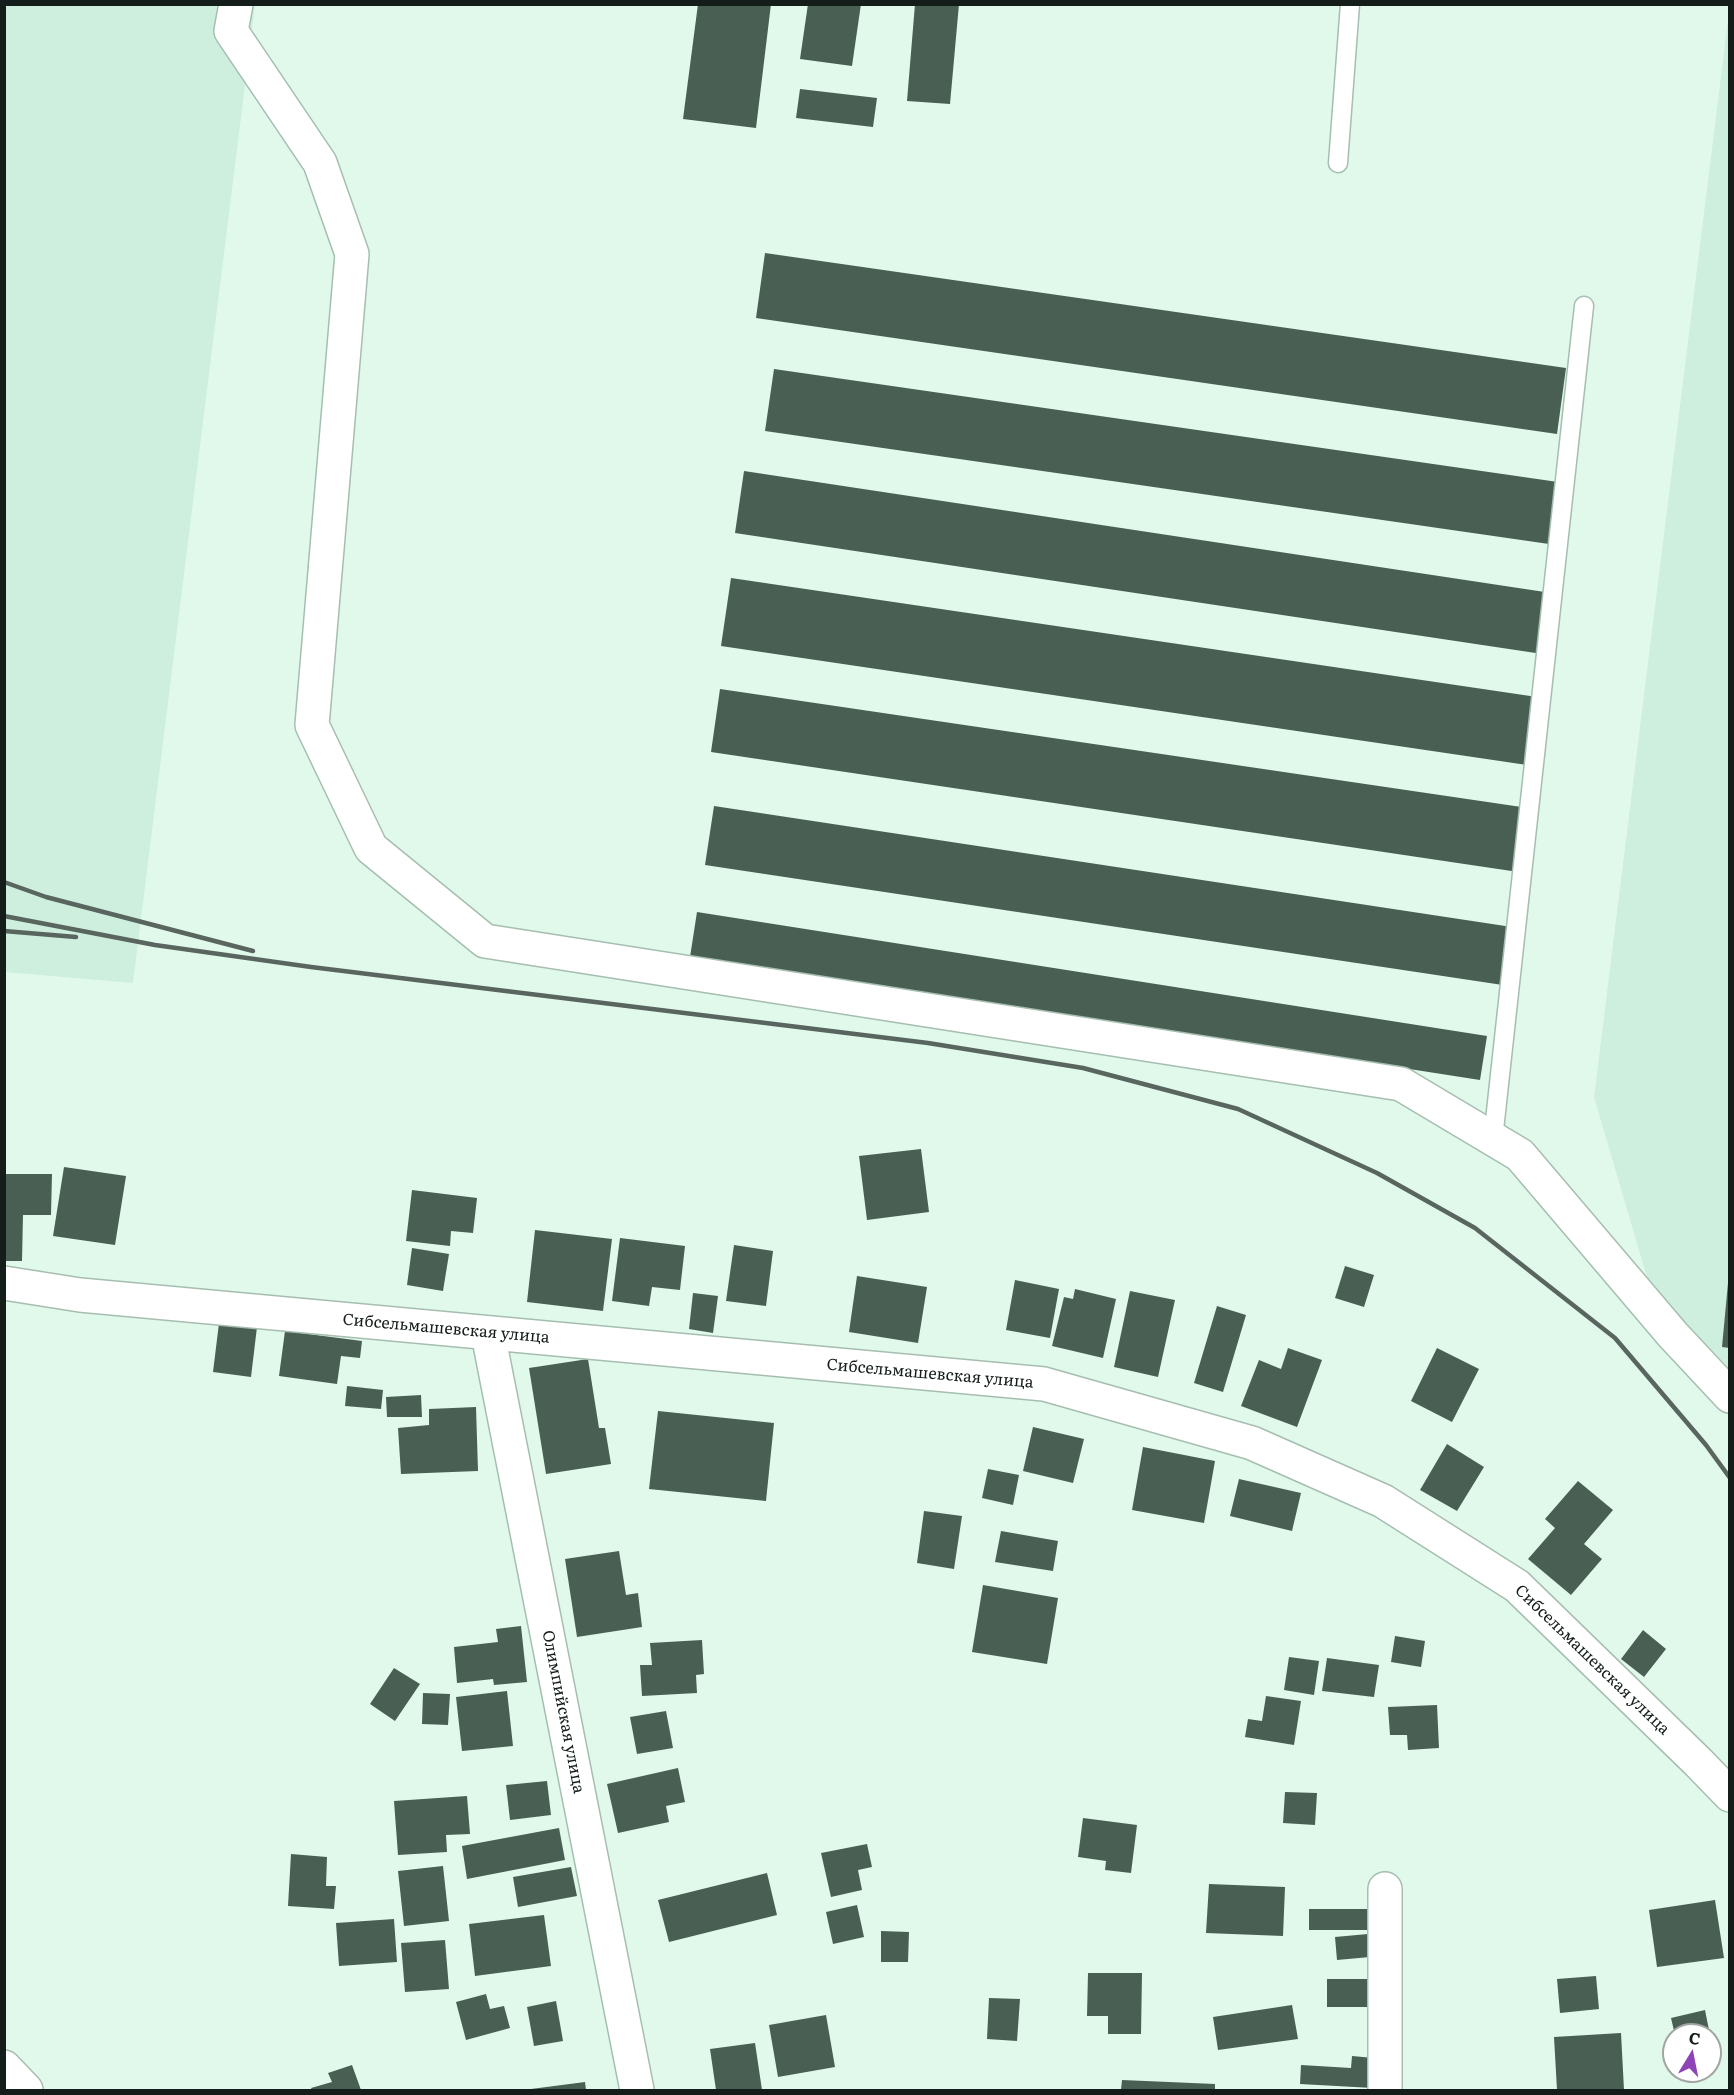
<!DOCTYPE html>
<meta charset="utf-8">
<style>
body{margin:0}
#map{position:relative;width:1734px;height:2095px;overflow:hidden;background:#e0f9eb;font-family:Literata,serif}
canvas{display:block}
.frame{position:absolute;inset:0;border:6px solid #141d19;pointer-events:none}
.north{position:absolute;left:1662px;top:2023px;width:60px;height:60px;box-sizing:border-box;background:#fff;border:2px solid #a1a5a3;border-radius:50%;rotate:10deg;font-size:16px;font-weight:700;line-height:24px;text-align:center;color:#141d19}
.north::after{content:'';display:block;margin:auto;width:21px;height:27px;background:#8d44b6;clip-path:polygon(50% 0,100% 100%,50% 72%,0 100%)}
</style>
<div id="map">
<canvas width="1734" height="2095"></canvas>
<div class="frame"></div>
<div class="north">С</div>
</div>
<script>
const context = document.querySelector('canvas').getContext('2d');
context.lineJoin = 'round';
function paint(path, color) { context.fillStyle = color; context.fill(path, 'evenodd'); }
const shape = rows => new Path2D(rows.map(r => 'M' + r).join(''));
function trace(path, color, width, dash) { context.strokeStyle = color; context.lineWidth = width; context.lineCap = dash ? 'butt' : 'round'; context.setLineDash(dash || []); context.stroke(path); }
function label(font, color, halo, rows, align = 'center') {
  context.font = font + ' Literata,serif'; context.lineWidth = 6; context.setLineDash([]); context.textBaseline = 'middle'; context.strokeStyle = halo; context.fillStyle = color; for (const [text, x, y, turn = 0] of rows) {
    context.save(); context.translate(x, y); context.rotate((+turn || 0) * Math.PI / 180); context.textAlign = isNaN(turn) ? turn : align; if (halo) context.strokeText(text, 0, 0); context.fillText(text, 0, 0); context.restore();
  }
}
paint(shape([
 [4,5,255,5,133,983,5,972],
 [1729,12,1729,1369,1651,1291,1594,1097]
]), '#ceefdd');
paint(shape([
 [698,4,771,4,756,128,683,119],
 [808,4,861,4,852,66,800,59],
 [915,4,959,4,950,104,907,101],
 [800,89,877,98,873,127,796,118],
 [765,253,1566,368,1557,434,756,318],
 [774,369,1558,482,1549,544,765,431],
 [744,471,1558,594,1549,655,735,533],
 [731,578,1537,697,1527,765,721,646],
 [720,689,1535,809,1525,873,711,752],
 [714,806,1525,929,1516,987,705,865],
 [697,912,1487,1036,1480,1080,690,957],
 [921,1149,929,1212,867,1220,859,1156],
 [64,1167,126,1176,115,1245,53,1236],
 [4,1174,52,1174,51,1215,23,1215,22,1261,4,1261],
 [412,1190,477,1198,473,1233,451,1231,450,1246,406,1241],
 [535,1230,612,1239,603,1311,527,1302],
 [620,1238,685,1246,680,1290,652,1287,649,1306,612,1301],
 [734,1245,773,1251,766,1306,726,1301],
 [412,1248,449,1254,443,1291,407,1285],
 [1345,1266,1374,1275,1364,1307,1335,1298],
 [857,1276,927,1287,918,1343,849,1332],
 [1015,1280,1059,1289,1050,1338,1006,1330],
 [1728,1283,1730,1283,1730,1348,1722,1347],
 [1075,1289,1116,1299,1103,1358,1052,1346,1064,1297,1073,1299],
 [1130,1291,1175,1300,1158,1377,1114,1367],
 [693,1293,718,1296,713,1333,689,1329],
 [1217,1306,1246,1315,1223,1392,1194,1383],
 [219,1323,257,1327,251,1377,213,1372],
 [285,1331,362,1341,360,1358,341,1356,337,1384,279,1376],
 [1288,1348,1322,1360,1297,1427,1241,1406,1259,1360,1281,1369],
 [1437,1348,1479,1369,1452,1422,1411,1401],
 [588,1359,599,1428,605,1428,611,1464,546,1474,529,1368],
 [347,1386,383,1390,381,1409,345,1406],
 [421,1395,422,1417,387,1417,386,1397],
 [476,1407,478,1471,401,1474,398,1428,429,1425,429,1409],
 [658,1411,774,1423,766,1501,649,1489],
 [1033,1427,1084,1439,1073,1483,1023,1471],
 [1447,1444,1484,1467,1457,1511,1420,1490],
 [1143,1447,1215,1461,1204,1523,1132,1510],
 [988,1469,1019,1475,1013,1505,982,1498],
 [1239,1479,1301,1493,1292,1531,1230,1516],
 [1578,1481,1613,1510,1584,1544,1602,1559,1571,1595,1528,1559,1555,1528,1545,1519],
 [924,1511,962,1516,954,1569,917,1563],
 [1001,1531,1058,1541,1053,1571,995,1562],
 [619,1551,626,1595,638,1593,642,1627,577,1637,565,1559],
 [983,1585,1058,1598,1047,1664,972,1652],
 [521,1626,527,1682,494,1685,493,1679,457,1683,454,1647,498,1642,496,1629],
 [1643,1630,1666,1649,1644,1677,1621,1659],
 [1395,1636,1425,1641,1421,1667,1391,1662],
 [702,1640,704,1674,696,1675,697,1693,642,1696,640,1665,652,1665,650,1643],
 [1289,1657,1319,1661,1314,1695,1284,1690],
 [1327,1658,1379,1665,1374,1697,1322,1691],
 [394,1668,420,1684,395,1721,370,1704],
 [507,1691,513,1746,462,1751,456,1697],
 [423,1693,450,1694,448,1725,422,1724],
 [1266,1696,1301,1701,1294,1745,1245,1737,1248,1719,1262,1721],
 [1437,1705,1439,1748,1408,1750,1407,1735,1390,1735,1388,1707],
 [666,1711,673,1748,637,1754,630,1717],
 [678,1768,685,1802,666,1806,669,1822,618,1833,607,1784],
 [547,1781,551,1815,510,1820,506,1785],
 [1285,1792,1317,1793,1315,1825,1283,1823],
 [467,1796,470,1834,446,1835,447,1852,398,1855,394,1801],
 [1083,1818,1137,1825,1131,1873,1105,1870,1106,1861,1078,1857],
 [559,1828,565,1860,467,1879,462,1846],
 [867,1844,872,1867,858,1870,862,1890,831,1897,821,1853],
 [291,1854,327,1857,326,1886,336,1886,334,1909,288,1906],
 [443,1866,449,1921,404,1926,398,1871],
 [571,1867,577,1896,518,1907,513,1877],
 [767,1873,777,1915,669,1942,658,1900],
 [1209,1884,1285,1887,1283,1936,1206,1933],
 [1715,1900,1724,1958,1657,1967,1649,1910],
 [857,1905,864,1937,833,1944,826,1912],
 [1309,1909,1374,1909,1374,1930,1309,1930],
 [544,1915,551,1966,475,1976,469,1924],
 [394,1919,397,1962,339,1966,336,1923],
 [881,1931,909,1932,908,1962,881,1962],
 [1368,1934,1370,1957,1337,1960,1335,1937],
 [445,1940,449,1989,405,1992,401,1943],
 [1088,1973,1142,1973,1141,2034,1108,2034,1108,2016,1087,2016],
 [1596,1976,1599,2009,1560,2013,1557,1979],
 [1327,1979,1371,1979,1371,2007,1327,2007],
 [486,1994,490,2009,504,2006,510,2028,466,2040,456,2002],
 [989,1998,1020,1999,1017,2041,987,2039],
 [556,2001,563,2041,534,2046,527,2007],
 [1292,2005,1298,2039,1218,2050,1213,2017],
 [1705,2010,1710,2035,1675,2035,1671,2018],
 [826,2015,835,2067,778,2077,769,2025],
 [1621,2033,1624,2090,1557,2090,1554,2037],
 [755,2043,762,2090,716,2090,710,2049],
 [1352,2056,1374,2058,1373,2088,1300,2084,1301,2065,1351,2068],
 [352,2065,361,2090,312,2090,311,2088,332,2082,328,2073],
 [1122,2080,1215,2084,1215,2090,1121,2090],
 [585,2082,586,2090,531,2090,531,2089]
]), '#495f54');
const service = shape([
 [1338,163,1350,4],
 [1493,1139,1584,306]
]);
const minor = shape([
 [236,4,231,31,320,163,352,254,312,725,371,848,485,941,1401,1084,1520,1155,1673,1335,1730,1396],
 [4,1283,80,1295,1044,1384,1252,1443,1383,1501,1517,1586,1698,1762,1730,1795],
 [488,1334,637,2090],
 [1385,1889,1385,2090],
 [4,2067,26,2090]
]);
trace(service, '#a6beb0', 21);
trace(minor, '#a6beb0', 36);
trace(service, '#fff', 18);
trace(minor, '#fff', 33);
trace(shape([
 [4,882,46,897,253,951],
 [4,916,155,945,311,967,928,1043,1083,1068,1238,1109,1377,1173,1475,1228,1615,1338,1706,1445,1730,1478],
 [4,931,76,937]
]), '#58665f', 4.5);
label('16px', '#141d19', '#fff', [
 ["Сибсельмашевская улица",446,1329,5],
 ["Сибсельмашевская улица",930,1374,5],
 ["Сибсельмашевская улица",1592,1660,44],
 ["Олимпийская улица",563,1712,79]
]);
</script>
